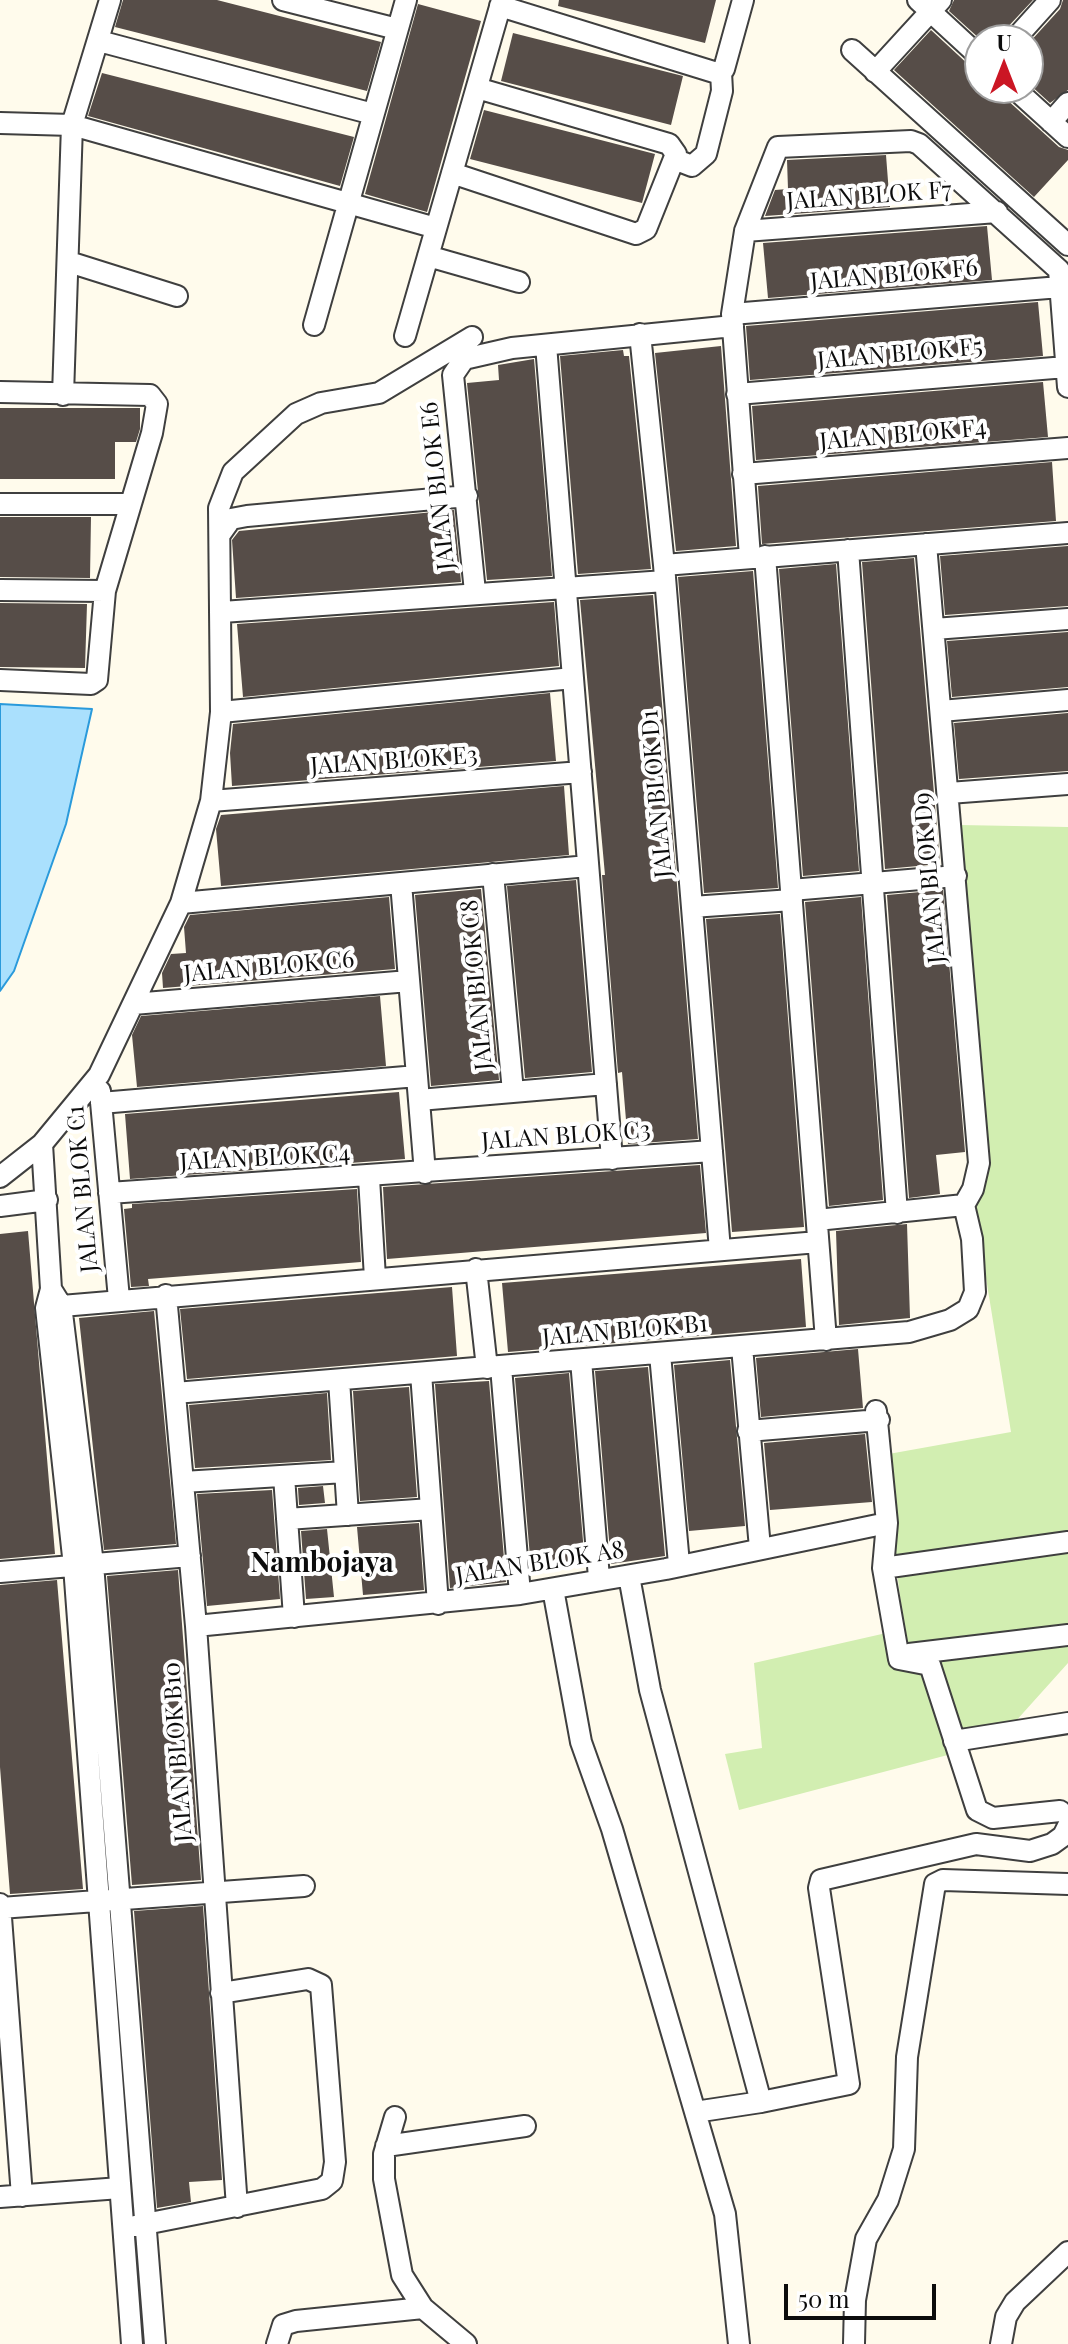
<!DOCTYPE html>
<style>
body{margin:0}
#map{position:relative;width:1068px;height:2344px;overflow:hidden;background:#fffbec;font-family:"Playfair Display",serif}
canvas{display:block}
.north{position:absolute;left:964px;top:24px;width:80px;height:80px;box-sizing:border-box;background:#fff;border:2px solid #9e9e9e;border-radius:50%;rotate:0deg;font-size:22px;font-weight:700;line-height:32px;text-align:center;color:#0c0c0c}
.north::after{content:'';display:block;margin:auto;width:28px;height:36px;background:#cb1624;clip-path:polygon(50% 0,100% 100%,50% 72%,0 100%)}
.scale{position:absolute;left:784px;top:2284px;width:152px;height:36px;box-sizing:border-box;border:4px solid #0c0c0c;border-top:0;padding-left:10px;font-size:24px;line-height:28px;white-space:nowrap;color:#0c0c0c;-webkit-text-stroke:6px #fff;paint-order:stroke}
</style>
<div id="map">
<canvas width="1068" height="2344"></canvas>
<div class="north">U</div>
<div class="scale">50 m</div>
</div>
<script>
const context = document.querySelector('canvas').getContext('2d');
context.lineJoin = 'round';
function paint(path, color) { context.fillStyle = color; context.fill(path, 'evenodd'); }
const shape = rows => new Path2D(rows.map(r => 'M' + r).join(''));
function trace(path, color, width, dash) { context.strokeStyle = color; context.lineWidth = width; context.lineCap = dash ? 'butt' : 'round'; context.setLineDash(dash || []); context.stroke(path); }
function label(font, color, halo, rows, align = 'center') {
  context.font = font + ' "Playfair Display",serif'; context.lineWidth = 8; context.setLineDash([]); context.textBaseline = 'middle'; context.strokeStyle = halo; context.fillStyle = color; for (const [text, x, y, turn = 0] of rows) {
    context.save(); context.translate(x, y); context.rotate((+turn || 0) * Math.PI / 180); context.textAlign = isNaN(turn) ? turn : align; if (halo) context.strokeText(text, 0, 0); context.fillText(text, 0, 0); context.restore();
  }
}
paint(shape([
 [960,825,1068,827,1068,1663,997,1742,739,1810,725,1754,762,1748,754,1663,904,1629,883,1455,1011,1432,975,1210,986,1163]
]), '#d2eeb1');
const water = shape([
 [0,704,92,709,66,824,14,971,0,991,0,704]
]);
paint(water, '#aae0fd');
trace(water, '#2a9adb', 2);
paint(shape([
 [123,0,217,0,381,42,367,91,115,27],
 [559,0,716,0,705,43,558,6],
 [954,0,1033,0,1004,31,1001,40,981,40,949,11],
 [1063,0,1068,0,1068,90,1050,103,1028,83,1028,44,1060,9],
 [418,4,481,21,427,212,365,194],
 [931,30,971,67,980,70,980,88,1001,88,1005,98,1059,147,1068,150,1068,160,1034,197,894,70],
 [513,33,683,76,671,125,501,81],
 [102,73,354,137,340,186,88,116],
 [484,110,655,154,642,203,470,159],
 [886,155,890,207,765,216,775,190,788,189,787,160],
 [987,226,992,280,768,298,763,243],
 [1038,302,1043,356,750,380,746,326],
 [721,346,736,546,676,551,655,353],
 [623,350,624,356,629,356,651,569,578,574,560,356],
 [534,359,552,576,487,580,467,383,499,380,498,365],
 [1043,382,1048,437,756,460,752,406],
 [0,408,140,408,140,429,136,442,115,442,115,479,0,479],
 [1052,462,1056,521,762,544,758,486],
 [454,510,461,582,236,598,232,540,239,531],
 [0,517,91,517,90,578,0,577],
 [1068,546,1068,606,945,615,940,556],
 [914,558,940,864,885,869,862,562],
 [836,564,859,871,803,876,779,569],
 [753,571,778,888,704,893,678,577],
 [653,595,698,1139,628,1144,622,1072,618,1073,602,875,605,875,580,600],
 [554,602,559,666,243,697,237,624],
 [0,603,87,604,85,668,0,667],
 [1068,632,1068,687,952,697,947,641],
 [550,693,556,761,232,786,230,753,233,724],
 [1068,713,1068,771,959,779,954,723],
 [564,786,569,855,221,886,216,829,221,815],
 [576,880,592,1072,525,1078,507,886],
 [481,889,499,1080,431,1086,415,895],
 [943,890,965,1152,936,1155,940,1194,909,1198,887,895],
 [389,897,395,969,163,988,162,973,171,954,186,953,184,927,190,915],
 [861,897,883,1200,829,1206,805,902],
 [780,914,804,1227,732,1232,706,919],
 [380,996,386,1066,137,1087,132,1035,141,1016],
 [399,1092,405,1159,130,1179,125,1114],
 [700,1165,706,1233,387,1259,383,1187],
 [357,1189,361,1262,148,1279,149,1286,131,1287,124,1209,132,1208,132,1204],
 [907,1224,910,1318,839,1325,836,1231],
 [28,1231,55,1554,0,1559,0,1234],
 [801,1259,806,1327,508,1352,502,1283],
 [452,1287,457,1356,187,1379,180,1309],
 [154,1311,176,1544,104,1550,79,1318],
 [858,1349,863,1408,761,1417,756,1358],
 [730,1360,745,1526,689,1531,674,1365],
 [648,1367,665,1556,611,1564,595,1371],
 [569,1373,585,1565,531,1569,515,1378],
 [489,1381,506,1582,450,1588,435,1384],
 [409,1387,417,1497,360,1501,353,1391],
 [327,1393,331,1460,195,1468,189,1405],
 [865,1434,872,1502,770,1510,764,1443],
 [323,1486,325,1503,299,1505,298,1488],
 [272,1490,280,1599,207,1606,197,1494],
 [419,1523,424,1590,363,1595,357,1527],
 [327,1529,334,1597,306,1599,301,1531],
 [178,1570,201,1880,132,1885,107,1576],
 [57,1580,83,1889,10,1894,0,1767,0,1585],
 [203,1906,222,2180,189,2182,191,2202,157,2208,134,1911]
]), '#564d48');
const minor = shape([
 [283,0,397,29],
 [918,0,980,57],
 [500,6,717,73,724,69,743,0],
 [1014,40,1050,0],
 [99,41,373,114],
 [852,50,1068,245],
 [875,72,941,0],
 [1014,88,1068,137],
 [1051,122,1068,103],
 [0,123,72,125,436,228],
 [674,159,692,166,706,154,722,91,721,72],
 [452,173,636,234,646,229,676,154,669,144,477,88],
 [745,231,997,212],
 [428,256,519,282],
 [69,262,177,296],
 [732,314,1060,287],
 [314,325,406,0],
 [640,334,664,565,720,1250],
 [405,336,502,0],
 [546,345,612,1159],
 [0,392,150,395,157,404,152,433,105,591,97,680,91,684,0,680],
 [737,394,1066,367],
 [63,395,72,125,110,0],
 [743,474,1068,448],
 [0,504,130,504],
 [221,533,231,519,247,516,467,496],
 [926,544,979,1163,973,1189,964,1205],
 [848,550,897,1213],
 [765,556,826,1340],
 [750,557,732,314,745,231,778,147,911,141,919,144,1059,270,1068,387],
 [664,565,1068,533],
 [0,590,105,591],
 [475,592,453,375,464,359,512,348,733,326],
 [222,612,665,581],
 [934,629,1068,619],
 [941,711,1068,700],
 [221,712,573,678],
 [949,793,1068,784],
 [211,801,581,772],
 [493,874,513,1092],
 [401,883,425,1173],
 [791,890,956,876],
 [181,903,588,866],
 [692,907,792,900],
 [133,1004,409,981],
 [100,1091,119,1299],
 [419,1100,606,1084],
 [101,1103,417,1076],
 [42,1144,51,1289],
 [0,1177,42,1144,99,1075,181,903,211,801,221,712,219,508,233,472,296,414,321,403,379,393,472,337],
 [369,1178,375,1278],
 [109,1193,712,1151],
 [0,1206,47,1200],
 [817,1220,964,1205],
 [476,1269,487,1368],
 [166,1295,196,1626,237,2207],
 [50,1307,818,1242],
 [742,1347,760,1548],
 [660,1354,679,1564],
 [581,1360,599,1578],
 [501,1367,520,1594],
 [421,1373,438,1604],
 [339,1380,348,1515],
 [175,1393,909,1332,950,1320,968,1309,975,1292,972,1239,964,1205],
 [876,1411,887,1523,883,1568,899,1659,930,1665,977,1810,993,1818,1060,1811],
 [748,1431,879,1420],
 [284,1476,294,1617],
 [183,1482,345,1472],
 [287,1519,431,1509],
 [883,1568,1068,1542],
 [0,1572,190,1556],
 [629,1576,650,1690,761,2102,695,2112],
 [553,1589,581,1742,612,1829,725,2214,739,2344],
 [196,1626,520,1594,666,1569,887,1523],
 [909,1654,1068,1635],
 [954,1741,1068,1723],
 [0,1904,22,2196],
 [0,1908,304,1886],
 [761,2102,849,2084,819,1888,821,1880,976,1844,1030,1851,1052,1844,1063,1836,1068,1826],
 [395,2117,384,2154,384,2179,402,2275,423,2308,466,2344],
 [386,2146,525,2126],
 [0,2197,120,2188],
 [135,2226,322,2189,332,2181,335,2162,321,1985,308,1979,221,1993],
 [132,2344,74,1566,46,1308,51,1289,61,1305,93,1564,155,2344],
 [277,2344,283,2325,296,2321,423,2308],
 [854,2344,855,2300,866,2239,888,2200,904,2149,907,2057,935,1884,943,1880,1068,1884],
 [1001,2344,1006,2317,1015,2302,1068,2252]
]);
trace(minor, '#3f3f3f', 24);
trace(minor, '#fff', 20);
label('24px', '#0c0c0c', '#fff', [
 ["JALAN BLOK F7",869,196,-4],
 ["JALAN BLOK F6",894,275,-5],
 ["JALAN BLOK F5",900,354,-5],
 ["JALAN BLOK F4",903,435,-5],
 ["JALAN BLOK E6",438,486,-96],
 ["JALAN BLOK E3",394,761,-4],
 ["JALAN BLOK D1",657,794,-95],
 ["JALAN BLOK D9",930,878,-95],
 ["JALAN BLOK C6",269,967,-5],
 ["JALAN BLOK C8",477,985,-95],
 ["JALAN BLOK C3",566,1136,-4],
 ["JALAN BLOK C4",265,1158,-3],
 ["JALAN BLOK C1",83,1189,-95],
 ["JALAN BLOK B1",625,1331,-5],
 ["JALAN BLOK A8",540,1563,-9],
 ["JALAN BLOK B10",178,1752,-94]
]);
label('bold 28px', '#0c0c0c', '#fff', [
 ["Nambojaya",322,1563]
]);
</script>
